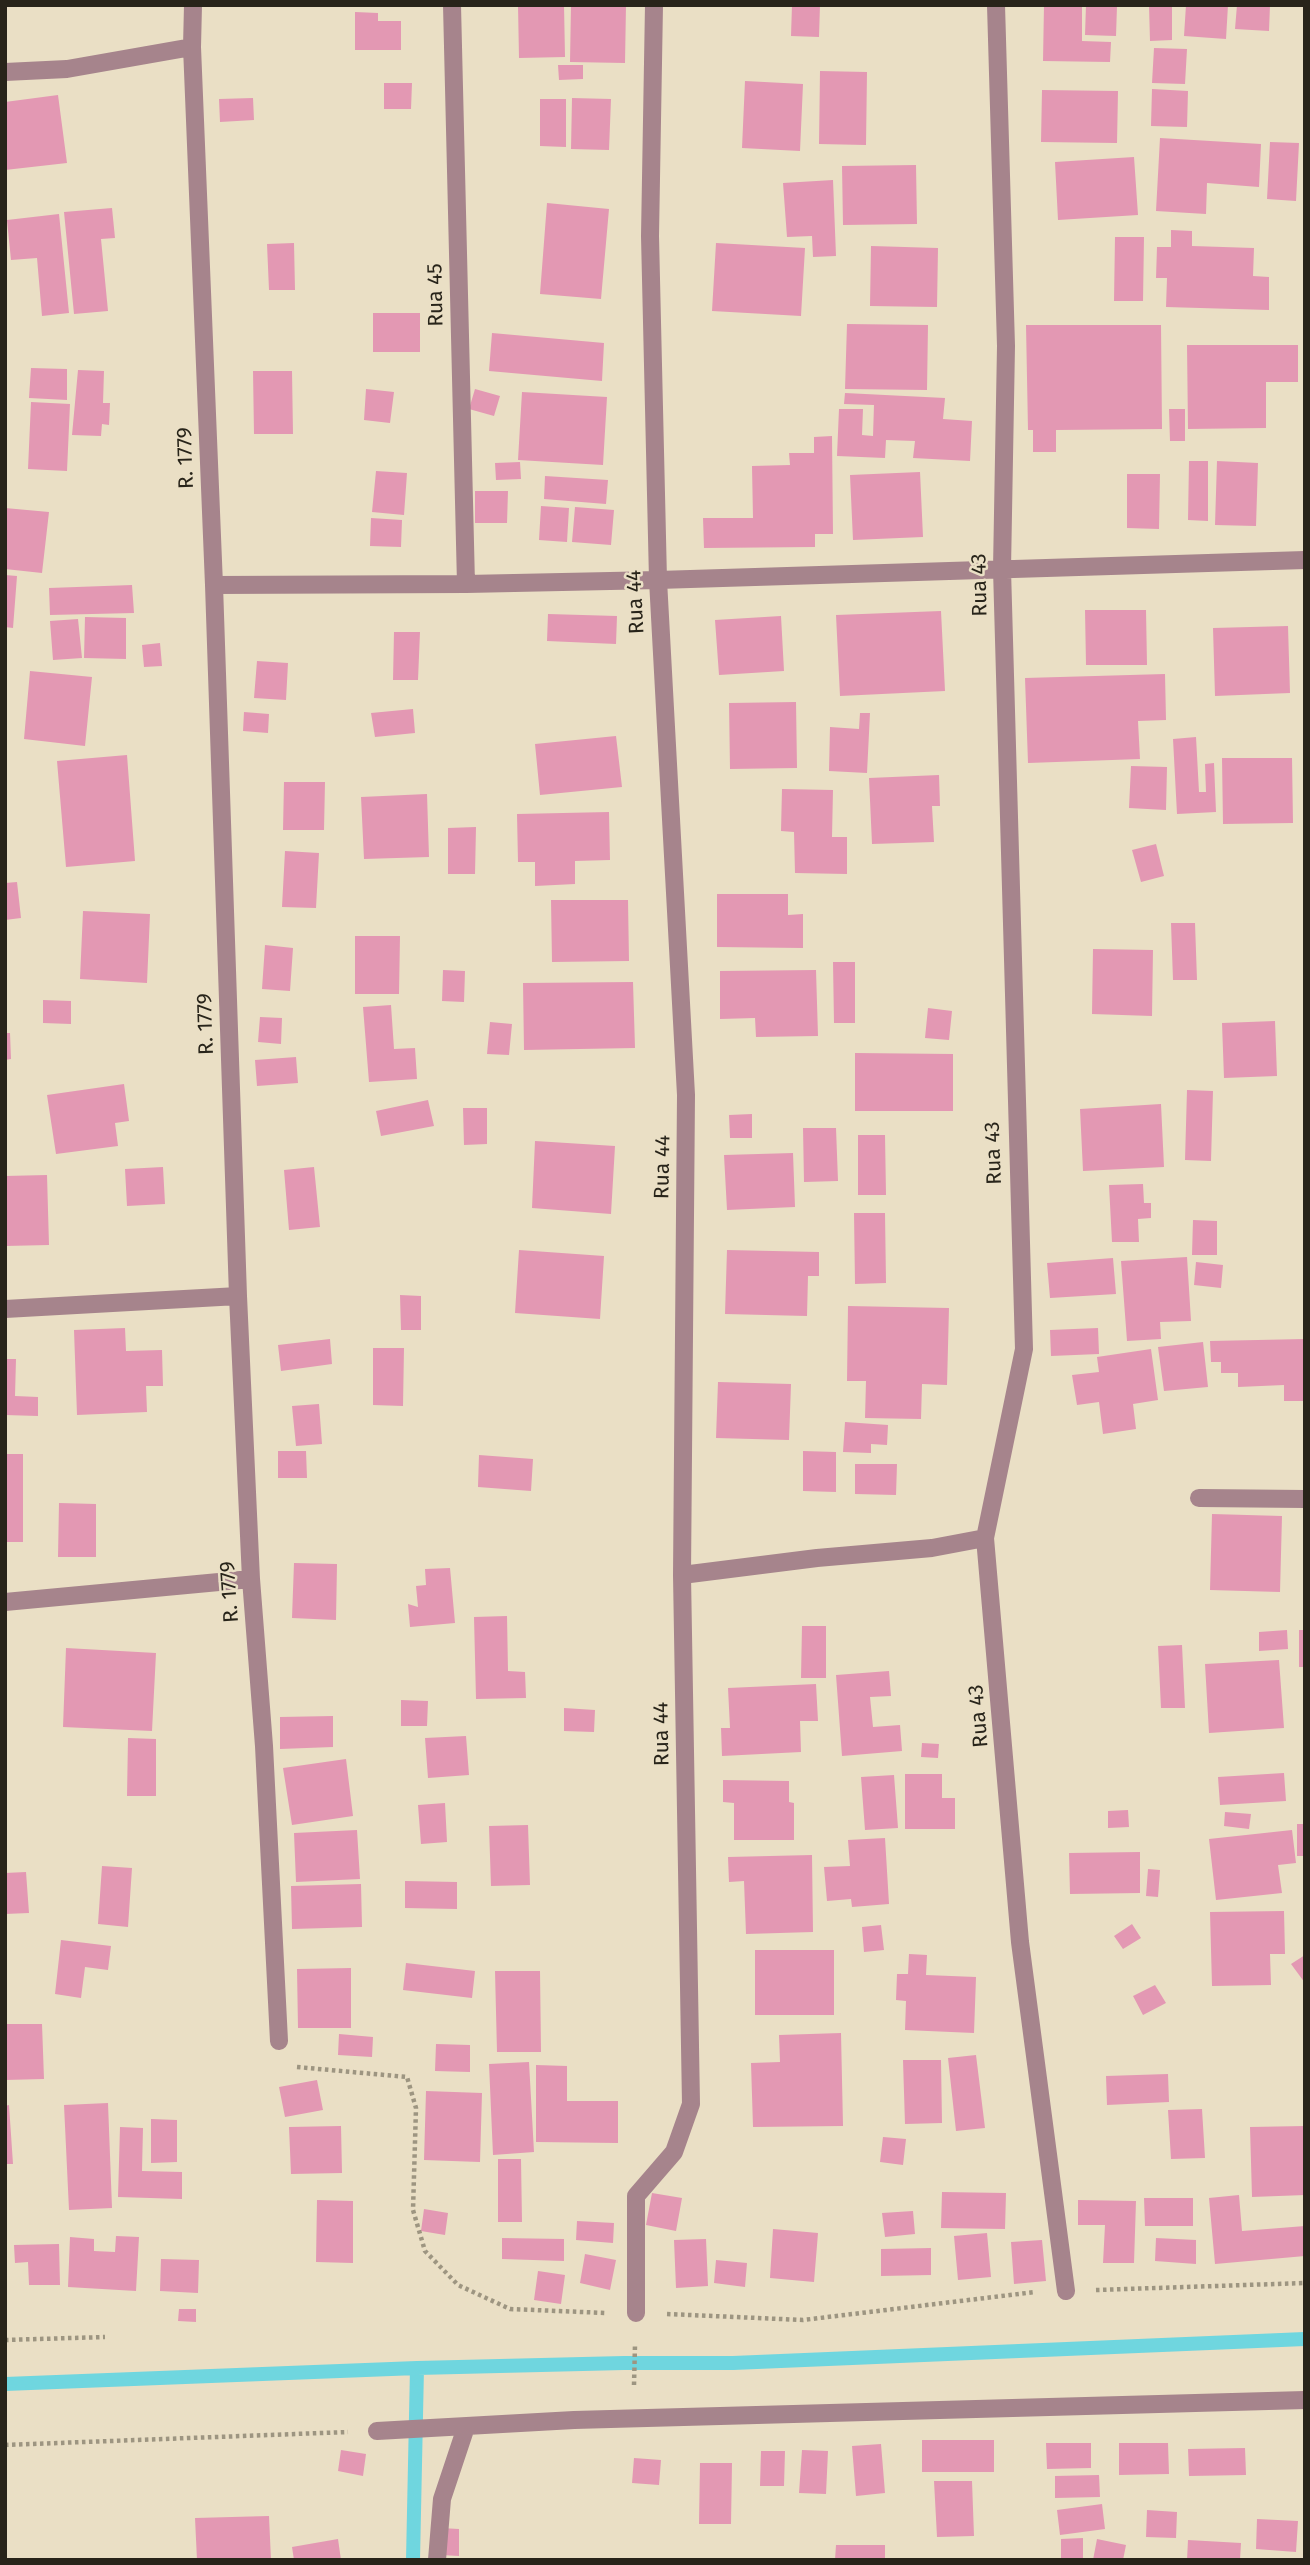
<!DOCTYPE html>
<style>
body{margin:0}
#map{position:relative;width:1310px;height:2565px;overflow:hidden;background:#eadfc5;font-family:"Fira Sans",sans-serif}
canvas{display:block}
.frame{position:absolute;inset:0;border:7px solid #28241a;pointer-events:none}
</style>
<div id="map">
<canvas width="1310" height="2565"></canvas>
<div class="frame"></div>
</div>
<script>
const context = document.querySelector('canvas').getContext('2d');
context.lineJoin = 'round';
const shape = rows => new Path2D(rows.map(r => 'M' + r).join(''));
function trace(path, color, width, dash) { context.strokeStyle = color; context.lineWidth = width; context.lineCap = dash ? 'butt' : 'round'; context.setLineDash(dash || []); context.stroke(path); }
function paint(path, color) { context.fillStyle = color; context.fill(path, 'evenodd'); }
function label(font, color, halo, rows, align = 'center') {
  context.font = font + ' "Fira Sans",sans-serif'; context.lineWidth = 5; context.setLineDash([]); context.textBaseline = 'middle'; context.strokeStyle = halo; context.fillStyle = color; for (const [text, x, y, turn = 0] of rows) {
    context.save(); context.translate(x, y); context.rotate((+turn || 0) * Math.PI / 180); context.textAlign = isNaN(turn) ? turn : align; if (halo) context.strokeText(text, 0, 0); context.fillText(text, 0, 0); context.restore();
  }
}
trace(shape([
 [5,2384,417,2368,624,2363,733,2363,1305,2339],
 [413,2560,417,2368]
]), '#6fd6df', 14);
paint(shape([
 [518,5,564,5,565,57,519,58],
 [571,5,626,5,625,63,570,62],
 [792,5,820,5,819,37,791,36],
 [1044,5,1082,5,1082,41,1111,42,1110,62,1043,61],
 [1086,5,1117,6,1116,36,1085,35],
 [1149,5,1172,5,1172,40,1150,41],
 [1186,5,1228,5,1226,39,1184,36],
 [1237,5,1270,5,1269,31,1235,29],
 [355,12,378,13,378,21,401,21,401,50,355,50],
 [1154,48,1187,49,1185,84,1152,83],
 [558,65,583,65,583,79,559,80],
 [820,71,867,72,866,145,819,144],
 [745,81,803,84,800,151,742,148],
 [384,83,412,83,411,109,384,109],
 [1152,89,1188,91,1187,127,1151,126],
 [1042,90,1118,91,1117,143,1041,142],
 [58,95,67,163,5,170,5,102],
 [253,98,254,120,220,122,219,99],
 [572,98,611,99,609,150,571,149],
 [540,99,566,99,566,147,540,146],
 [1160,138,1261,144,1259,187,1207,183,1206,214,1156,211],
 [1270,142,1299,143,1296,201,1267,199],
 [1134,157,1138,215,1058,220,1055,162],
 [916,165,917,224,843,225,842,166],
 [833,180,836,256,813,257,812,236,787,237,783,183],
 [547,203,609,209,601,299,540,294],
 [112,208,115,238,101,239,108,311,74,314,64,212],
 [59,214,69,313,42,316,37,258,11,260,7,220],
 [1171,230,1192,231,1192,246,1254,248,1253,276,1269,277,1269,310,1166,307,1167,278,1156,278,1157,247,1171,247],
 [1115,237,1144,237,1143,301,1114,301],
 [294,243,295,290,269,290,267,244],
 [716,243,805,248,801,316,712,311],
 [871,246,938,248,937,307,870,306],
 [373,313,420,313,420,352,373,352],
 [847,324,928,325,927,390,845,389],
 [1026,325,1161,325,1162,429,1056,430,1056,452,1033,452,1033,430,1028,430],
 [492,333,604,343,602,381,489,371],
 [1187,345,1298,345,1298,382,1266,382,1266,428,1188,429],
 [31,368,67,369,67,400,29,398],
 [78,370,104,371,103,403,110,403,109,425,102,424,101,436,72,435],
 [253,371,292,371,293,434,254,434],
 [366,389,394,392,390,423,364,420],
 [475,389,500,396,494,416,469,409],
 [522,392,607,397,603,465,518,460],
 [845,393,945,398,943,419,972,421,970,461,913,458,915,441,886,440,885,458,837,456,839,409,863,409,862,435,873,436,874,405,844,404],
 [31,402,70,404,67,471,28,469],
 [1169,409,1185,409,1185,441,1170,441],
 [832,436,833,534,815,534,815,547,704,548,703,518,753,518,752,466,790,465,789,453,814,453,814,437],
 [1189,461,1208,461,1208,521,1188,520],
 [1217,461,1258,463,1256,526,1215,525],
 [520,462,521,479,496,480,495,463],
 [376,471,407,473,404,515,372,512],
 [920,472,923,537,853,540,850,475],
 [1127,474,1160,474,1159,529,1127,528],
 [545,476,608,480,606,504,544,499],
 [475,491,508,491,507,523,475,523],
 [541,506,569,508,567,542,539,540],
 [575,507,614,510,611,545,572,542],
 [5,508,49,512,42,573,5,569],
 [371,518,402,520,401,547,370,546],
 [5,575,17,576,13,628,5,627],
 [132,585,134,613,50,615,49,588],
 [1085,610,1146,610,1147,665,1086,665],
 [941,611,945,691,840,696,836,615],
 [548,614,617,616,616,644,547,641],
 [781,616,784,671,719,675,715,620],
 [85,617,126,618,126,659,84,658],
 [78,619,82,658,53,660,50,621],
 [1288,626,1290,693,1215,696,1213,628],
 [394,632,420,632,418,680,393,680],
 [160,643,162,666,144,667,142,645],
 [257,661,288,663,286,700,254,698],
 [30,671,92,677,85,746,24,739],
 [1165,674,1166,720,1138,721,1140,759,1028,763,1025,678],
 [796,702,797,768,730,769,729,703],
 [413,709,415,733,375,737,371,713],
 [244,712,269,714,268,733,243,731],
 [860,713,870,713,867,773,829,771,830,727,859,729],
 [616,736,622,787,540,795,535,744],
 [1196,737,1199,792,1206,792,1205,764,1214,763,1216,812,1177,814,1173,739],
 [127,755,135,861,66,867,57,761],
 [1222,758,1292,758,1293,823,1223,824],
 [1131,766,1167,767,1166,810,1129,808],
 [939,775,940,806,932,806,934,842,872,844,869,778],
 [284,782,325,782,324,830,283,830],
 [782,789,833,790,832,837,847,837,847,874,795,873,794,832,781,831],
 [427,794,429,857,364,859,361,797],
 [609,812,610,860,575,861,575,884,535,886,535,862,518,862,517,814],
 [476,827,475,874,448,874,448,828],
 [1156,844,1164,876,1141,882,1132,850],
 [285,851,319,853,316,908,282,907],
 [17,882,21,918,5,920,5,883],
 [717,894,788,894,788,915,803,914,803,948,717,947],
 [551,900,628,900,629,961,552,962],
 [83,911,150,914,147,983,80,979],
 [1171,923,1195,923,1197,980,1173,980],
 [355,936,400,936,399,994,355,994],
 [265,945,293,948,290,991,262,989],
 [1093,949,1153,950,1152,1016,1092,1014],
 [833,962,855,962,855,1023,834,1023],
 [443,970,465,971,464,1002,442,1001],
 [816,970,818,1036,756,1037,755,1018,720,1019,720,971],
 [633,982,635,1048,524,1050,523,983],
 [43,1000,71,1001,71,1024,43,1023],
 [391,1005,394,1049,415,1048,417,1079,369,1082,363,1007],
 [928,1008,952,1011,949,1040,925,1038],
 [260,1017,282,1018,281,1044,258,1042],
 [1275,1021,1277,1076,1224,1078,1222,1023],
 [490,1022,512,1024,509,1055,487,1054],
 [5,1033,10,1033,11,1059,5,1060],
 [855,1053,953,1054,953,1111,855,1111],
 [296,1057,298,1083,257,1086,255,1060],
 [124,1084,129,1121,115,1123,118,1146,56,1154,47,1095],
 [1187,1090,1213,1091,1211,1161,1185,1160],
 [428,1100,434,1126,381,1136,376,1111],
 [1161,1104,1164,1167,1083,1171,1080,1109],
 [463,1108,487,1108,487,1144,464,1145],
 [752,1114,752,1138,730,1138,729,1115],
 [803,1128,836,1128,838,1181,804,1182],
 [858,1135,885,1135,886,1195,858,1195],
 [535,1141,615,1146,611,1214,532,1208],
 [793,1153,795,1207,727,1210,724,1155],
 [163,1167,165,1204,127,1206,125,1169],
 [314,1167,320,1227,289,1230,284,1170],
 [47,1175,49,1245,5,1246,5,1176],
 [1143,1184,1144,1203,1151,1203,1151,1218,1138,1219,1139,1242,1112,1242,1109,1185],
 [854,1213,885,1213,886,1283,855,1284],
 [1193,1220,1217,1221,1217,1255,1192,1255],
 [519,1250,604,1256,600,1319,515,1313],
 [727,1250,819,1252,819,1276,808,1276,807,1316,725,1314],
 [1187,1257,1191,1321,1160,1322,1161,1339,1127,1341,1121,1261],
 [1113,1258,1116,1294,1050,1298,1047,1263],
 [1196,1262,1223,1265,1221,1288,1194,1285],
 [400,1295,421,1296,421,1330,401,1330],
 [848,1306,949,1308,947,1385,922,1384,921,1419,865,1418,866,1381,847,1381],
 [125,1328,126,1351,162,1350,163,1386,146,1386,147,1412,77,1415,74,1330],
 [1098,1328,1099,1354,1051,1356,1050,1330],
 [330,1339,332,1364,281,1371,278,1345],
 [1305,1339,1305,1401,1284,1401,1284,1385,1238,1387,1238,1373,1221,1373,1221,1362,1211,1362,1210,1341],
 [1203,1342,1208,1387,1164,1391,1158,1347],
 [373,1348,404,1348,403,1406,373,1405],
 [1151,1349,1158,1400,1133,1404,1136,1429,1103,1434,1099,1402,1077,1405,1072,1375,1099,1372,1097,1357],
 [5,1359,16,1359,15,1396,38,1397,38,1416,5,1415],
 [718,1382,791,1384,789,1440,716,1438],
 [319,1404,322,1444,296,1446,292,1406],
 [845,1422,888,1425,887,1445,871,1444,871,1453,843,1452],
 [278,1451,306,1451,307,1478,278,1478],
 [803,1451,836,1452,836,1492,803,1491],
 [5,1454,23,1454,23,1542,5,1542],
 [479,1455,533,1459,531,1491,478,1487],
 [855,1464,897,1464,896,1495,855,1494],
 [59,1503,96,1504,96,1557,58,1557],
 [1212,1514,1282,1516,1280,1592,1210,1590],
 [294,1563,337,1564,336,1620,292,1618],
 [450,1568,455,1623,410,1627,408,1604,418,1607,416,1586,426,1585,425,1569],
 [507,1616,508,1671,525,1672,526,1698,476,1699,474,1617],
 [802,1626,826,1626,826,1678,801,1678],
 [1287,1630,1288,1649,1259,1651,1259,1632],
 [1299,1630,1305,1630,1305,1667,1299,1667],
 [1182,1645,1185,1708,1161,1708,1158,1646],
 [66,1648,156,1653,152,1731,63,1727],
 [1279,1660,1284,1728,1209,1733,1205,1664],
 [889,1671,891,1696,870,1697,873,1727,900,1725,902,1751,842,1756,836,1675],
 [816,1684,818,1721,800,1721,801,1752,722,1756,721,1728,730,1728,728,1688],
 [401,1700,428,1701,427,1726,401,1726],
 [564,1708,595,1710,594,1732,564,1731],
 [333,1716,333,1747,280,1749,280,1717],
 [466,1736,469,1775,428,1778,425,1738],
 [128,1738,156,1739,156,1796,127,1796],
 [922,1743,939,1744,938,1758,921,1757],
 [346,1759,353,1816,292,1825,283,1768],
 [1284,1773,1286,1801,1220,1805,1218,1777],
 [905,1774,942,1774,942,1798,955,1798,955,1829,905,1829],
 [894,1775,898,1828,865,1830,861,1777],
 [723,1780,789,1781,789,1802,794,1803,794,1840,734,1840,734,1803,723,1802],
 [445,1803,447,1842,421,1844,418,1805],
 [1128,1810,1129,1827,1108,1828,1108,1811],
 [1225,1812,1251,1814,1249,1829,1224,1826],
 [1297,1824,1305,1824,1305,1856,1297,1856],
 [528,1825,530,1885,491,1886,489,1826],
 [357,1830,360,1879,296,1882,294,1833],
 [1292,1830,1296,1863,1278,1865,1282,1893,1216,1900,1209,1839],
 [885,1838,889,1904,852,1907,851,1899,827,1901,824,1867,850,1866,848,1840],
 [1140,1852,1140,1893,1070,1894,1069,1853],
 [812,1855,813,1932,746,1934,744,1881,729,1882,728,1857],
 [102,1866,132,1868,128,1927,98,1924],
 [1148,1869,1160,1870,1158,1897,1146,1896],
 [26,1872,29,1913,5,1914,5,1873],
 [405,1881,457,1882,457,1909,405,1908],
 [361,1884,362,1927,292,1929,291,1886],
 [1284,1911,1285,1954,1270,1954,1271,1985,1212,1986,1210,1912],
 [1132,1924,1141,1938,1123,1949,1114,1936],
 [881,1925,884,1950,864,1952,862,1927],
 [61,1940,111,1946,108,1970,85,1967,81,1998,55,1994],
 [755,1950,834,1950,834,2015,755,2015],
 [909,1954,927,1955,926,1975,976,1977,974,2033,905,2030,906,2001,896,2000,897,1974,908,1974],
 [1305,1955,1305,1983,1291,1964],
 [406,1963,475,1971,472,1998,403,1990],
 [351,1968,351,2028,298,2028,297,1969],
 [495,1971,540,1971,541,2052,497,2052],
 [1155,1985,1166,2003,1143,2015,1133,1996],
 [5,2024,42,2024,44,2079,5,2080],
 [841,2033,843,2126,753,2127,751,2063,780,2062,779,2035],
 [339,2034,373,2037,372,2057,338,2055],
 [436,2044,470,2045,470,2072,435,2071],
 [976,2055,985,2128,956,2131,948,2058],
 [903,2060,941,2060,942,2123,905,2124],
 [529,2062,534,2152,493,2155,489,2064],
 [536,2065,567,2066,567,2101,618,2101,618,2143,536,2142],
 [1168,2074,1169,2102,1107,2105,1106,2076],
 [317,2080,323,2110,285,2117,279,2087],
 [426,2091,482,2093,480,2162,424,2160],
 [108,2103,112,2208,69,2210,64,2105],
 [9,2105,13,2164,5,2164,5,2106],
 [1202,2109,1205,2158,1171,2159,1168,2110],
 [151,2119,177,2120,177,2162,151,2163],
 [341,2126,342,2173,291,2174,289,2127],
 [1305,2126,1305,2195,1252,2197,1250,2127],
 [120,2127,143,2128,142,2171,182,2172,182,2199,118,2197],
 [883,2137,906,2139,903,2165,880,2162],
 [498,2159,521,2159,522,2222,498,2222],
 [942,2192,1006,2193,1005,2229,941,2228],
 [652,2193,682,2198,676,2231,646,2225],
 [1239,2195,1242,2231,1305,2226,1305,2256,1215,2264,1209,2198],
 [1144,2198,1193,2198,1193,2226,1145,2226],
 [317,2200,353,2201,353,2263,316,2262],
 [1078,2200,1136,2201,1134,2263,1103,2263,1105,2225,1078,2225],
 [424,2209,448,2213,445,2235,421,2231],
 [913,2211,915,2234,885,2237,882,2213],
 [577,2221,614,2223,613,2243,576,2240],
 [773,2229,818,2233,814,2282,770,2278],
 [987,2233,991,2277,958,2280,954,2236],
 [116,2236,139,2237,136,2291,68,2287,70,2237,94,2239,94,2251,115,2252],
 [502,2238,564,2239,564,2261,502,2259],
 [1156,2238,1196,2240,1196,2264,1155,2261],
 [706,2239,708,2286,676,2288,674,2240],
 [1042,2240,1046,2281,1014,2284,1011,2242],
 [59,2244,60,2285,29,2285,28,2262,15,2263,14,2245],
 [931,2248,931,2275,881,2276,881,2249],
 [585,2254,616,2260,610,2290,580,2283],
 [161,2259,199,2260,198,2293,160,2291],
 [716,2260,747,2263,745,2287,714,2283],
 [538,2271,565,2275,561,2304,534,2300],
 [179,2309,196,2309,196,2322,178,2321],
 [922,2440,994,2440,994,2472,922,2472],
 [1046,2443,1091,2443,1091,2468,1047,2469],
 [1119,2443,1168,2443,1169,2474,1119,2475],
 [881,2444,885,2493,856,2496,852,2446],
 [1245,2448,1246,2475,1189,2476,1188,2449],
 [341,2450,366,2454,363,2476,338,2471],
 [802,2450,828,2451,826,2494,799,2493],
 [761,2451,785,2451,784,2486,760,2486],
 [634,2458,661,2460,659,2485,632,2483],
 [700,2463,732,2463,731,2524,699,2524],
 [1099,2475,1100,2497,1055,2498,1055,2476],
 [934,2481,972,2481,974,2536,937,2537],
 [1102,2504,1105,2529,1060,2535,1057,2510],
 [1147,2510,1177,2512,1176,2538,1146,2537],
 [269,2516,271,2560,197,2560,195,2518],
 [1257,2519,1298,2521,1296,2552,1256,2549],
 [441,2528,459,2529,459,2556,441,2555],
 [1083,2538,1083,2560,1061,2560,1061,2539],
 [338,2539,341,2560,294,2560,292,2547],
 [1097,2539,1126,2545,1123,2560,1093,2560],
 [1188,2540,1241,2543,1240,2560,1187,2560],
 [836,2545,885,2545,885,2560,835,2560]
]), '#e398b3');
trace(shape([
 [297,2067,407,2077,416,2108,413,2210,425,2251,458,2285,510,2309,606,2313],
 [1096,2290,1305,2283],
 [667,2314,803,2320,1035,2292],
 [5,2340,105,2337],
 [634,2385,635,2345],
 [5,2445,348,2432]
]), '#9d9581', 4.5, [3.5, 3.5]);
trace(shape([
 [193,5,192,47,214,585,238,1296,251,1579,264,1746,279,2041],
 [452,5,466,584],
 [996,5,1006,346,1002,569,1024,1349,985,1538,1020,1942,1066,2291],
 [5,72,67,69,192,47],
 [214,585,466,584,658,580,1305,560],
 [5,1309,238,1296],
 [1199,1498,1305,1499],
 [682,1575,817,1558,932,1548,985,1538],
 [5,1602,251,1579],
 [636,2313,636,2196,674,2152,691,2104,682,1575,686,1095,658,580,650,236,654,5],
 [377,2431,574,2420,1305,2400],
 [437,2560,442,2499,466,2427]
]), '#a6848c', 18);
label('21px', '#28241a', '#eadfc5', [
 ["Rua 45",436,295,-91],
 ["R. 1779",186,458,-92],
 ["Rua 43",980,585,-91],
 ["Rua 44",636,602,-93],
 ["R. 1779",206,1024,-92],
 ["Rua 43",994,1153,-92],
 ["Rua 44",663,1167,-89],
 ["R. 1779",230,1592,-94],
 ["Rua 43",979,1716,-95],
 ["Rua 44",662,1734,-91]
]);
</script>
